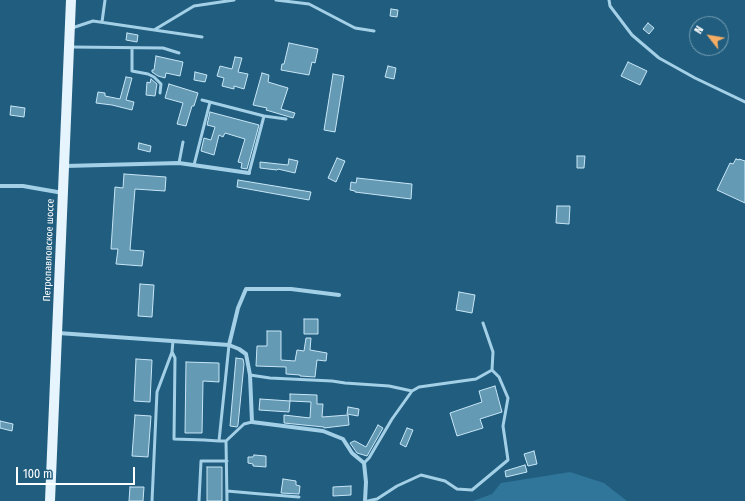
<!DOCTYPE html>
<meta charset="utf-8">
<style>
body{margin:0}
#map{position:relative;width:745px;height:501px;overflow:hidden;background:#205d7e;font-family:"Fira Sans Condensed",sans-serif}
canvas{display:block}
.north{position:absolute;left:689px;top:16px;width:40px;height:40px;box-sizing:border-box;background:#205d7e;border:1px solid #799eb2;border-radius:50%;rotate:301deg;font-size:11px;font-weight:700;line-height:16px;text-align:center;color:#fff}
.north::after{content:'';display:block;margin:auto;width:14px;height:18px;background:#f5ad64;clip-path:polygon(50% 0,100% 100%,50% 72%,0 100%)}
.scale{position:absolute;left:16px;top:467px;width:119px;height:18px;box-sizing:border-box;border:2px solid #fff;border-top:0;padding-left:5px;font-size:12px;line-height:14px;white-space:nowrap;color:#fff;-webkit-text-stroke:3px #205d7e;paint-order:stroke}
</style>
<div id="map">
<canvas width="745" height="501"></canvas>
<div class="north">N</div>
<div class="scale">100 m</div>
</div>
<script>
const context = document.querySelector('canvas').getContext('2d');
context.lineJoin = 'round';
function paint(path, color) { context.fillStyle = color; context.fill(path, 'evenodd'); }
const shape = rows => new Path2D(rows.map(r => 'M' + r).join(''));
function trace(path, color, width, dash) { context.strokeStyle = color; context.lineWidth = width; context.lineCap = dash ? 'butt' : 'round'; context.setLineDash(dash || []); context.stroke(path); }
function label(font, color, halo, rows, align = 'center') {
  context.font = font + ' "Fira Sans Condensed",sans-serif'; context.lineWidth = 3; context.setLineDash([]); context.textBaseline = 'middle'; context.strokeStyle = halo; context.fillStyle = color; for (const [text, x, y, turn = 0] of rows) {
    context.save(); context.translate(x, y); context.rotate((+turn || 0) * Math.PI / 180); context.textAlign = isNaN(turn) ? turn : align; if (halo) context.strokeText(text, 0, 0); context.fillText(text, 0, 0); context.restore();
  }
}
paint(shape([
 [570,472,604,483,627,501,473,501,492,494,501,483]
]), '#2f769a');
const building = shape([
 [391,9,398,10,397,17,390,16,391,9],
 [648,23,654,28,649,34,643,29,648,23],
 [127,33,138,35,137,42,126,40,127,33],
 [289,43,318,49,315,63,312,62,309,75,281,70,282,64,284,64,289,43],
 [156,56,183,62,180,76,166,73,165,78,158,76,152,72,152,70,154,70,156,56],
 [235,57,242,58,238,72,248,74,244,89,234,86,234,89,222,86,224,78,217,76,220,66,232,69,235,57],
 [628,62,647,71,640,85,621,76,628,62],
 [388,66,396,68,394,79,385,77,388,66],
 [195,72,207,75,205,82,194,80,195,72],
 [262,73,269,75,268,82,288,88,281,109,295,113,293,118,266,110,267,108,253,105,262,73],
 [333,74,344,76,335,132,324,130,333,74],
 [126,77,132,78,126,100,134,102,132,110,112,105,96,103,98,92,105,93,105,96,120,99,126,77],
 [151,79,157,84,155,96,146,95,147,82,150,83,151,79],
 [169,84,198,93,194,106,192,106,186,126,177,124,183,103,165,98,169,84],
 [11,106,25,108,24,117,10,115,11,106],
 [210,112,259,125,247,169,241,168,242,163,238,162,245,139,225,133,223,137,219,135,214,155,201,151,204,138,211,140,215,127,207,125,210,112],
 [139,143,151,146,150,152,138,149,139,143],
 [577,156,585,156,584,168,577,168,577,156],
 [337,158,345,161,336,182,328,178,337,158],
 [289,159,298,161,295,173,278,169,277,170,260,168,260,162,288,165,289,159],
 [736,159,739,160,739,159,745,161,745,203,717,190,730,163,733,164,736,159],
 [124,174,166,177,165,191,135,189,130,250,144,251,142,266,116,264,118,249,111,249,115,187,123,188,124,174],
 [357,178,412,184,411,199,355,192,355,191,350,190,351,182,356,183,357,178],
 [238,180,311,192,309,200,237,187,238,180],
 [557,206,570,206,569,224,556,223,557,206],
 [140,284,154,285,152,317,138,316,140,284],
 [459,292,475,295,472,313,456,310,459,292],
 [304,319,318,319,318,334,304,334,304,319],
 [267,331,281,331,281,360,295,361,297,350,304,351,306,338,311,338,310,350,327,353,326,361,317,360,315,377,300,376,300,375,286,374,286,367,256,366,257,346,267,346,267,331],
 [236,358,243,359,244,364,238,425,237,427,230,426,236,358],
 [136,359,152,360,150,402,134,401,136,359],
 [186,362,219,363,219,382,203,381,202,433,185,433,186,362],
 [495,386,502,412,480,419,483,428,457,436,450,413,482,402,479,391,495,386],
 [290,394,317,395,317,404,323,404,322,417,348,415,349,425,324,428,324,427,284,423,284,415,310,418,311,402,290,401,290,394],
 [260,399,290,401,289,412,259,410,260,399],
 [348,407,359,409,358,416,347,414,348,407],
 [135,415,151,416,148,457,132,456,135,415],
 [0,421,13,424,12,431,0,428,0,421],
 [378,425,383,428,367,456,357,453,350,443,354,441,355,441,366,447,378,425],
 [407,428,413,430,406,447,400,444,407,428],
 [534,451,537,464,528,466,524,454,534,451],
 [254,455,266,456,266,467,253,466,253,464,248,463,248,457,253,457,254,455],
 [525,465,527,472,506,477,505,471,525,465],
 [207,467,222,467,222,501,207,501,207,467],
 [283,479,296,481,296,485,300,486,299,494,281,493,283,479],
 [351,486,351,495,333,496,333,487,351,486],
 [130,487,144,487,143,501,129,501,130,487]
]);
paint(building, '#659ab5');
trace(building, '#c7e6f6', 1);
trace(shape([
 [276,0,309,4,355,28,374,31],
 [609,0,610,6,632,35,659,58,695,78,745,102],
 [102,22,105,0],
 [72,28,93,21,202,37],
 [154,30,194,6,234,0],
 [71,47,163,48,179,53],
 [132,48,132,71,148,74,154,77,161,84,160,93],
 [202,100,264,116,286,119],
 [179,163,183,142],
 [194,165,210,102],
 [249,173,264,116],
 [172,352,175,358,174,439,204,440,219,441,229,345],
 [250,375,270,378,332,381,345,383,389,386,412,391],
 [219,441,226,441,244,424,252,422],
 [226,441,227,501],
 [364,463,369,458,392,419,412,391,419,387,476,379,492,370,493,352,483,323],
 [227,491,261,494,299,497],
 [152,501,157,392,172,352,173,341],
 [199,501,201,461,227,461],
 [368,501,377,499,397,486,421,475,445,481,457,489,472,490,508,460,503,426,508,398,499,377,492,370]
]), '#a3d0e7', 3);
trace(shape([
 [65,166,179,163,249,173],
 [0,186,23,186,63,193],
 [58,333,229,345,239,349,246,354,250,375,252,422,323,431,343,439,352,453,364,463,366,482,365,501],
 [229,345,238,308,246,289,291,289,339,295]
]), '#a3d0e7', 4);
trace(shape([
 [50,501,71,0]
]), '#e5f4fd', 10);
label('10px', '#fff', '#205d7e', [
 ["Петропавловское шоссе",49,250,-88]
]);
</script>
